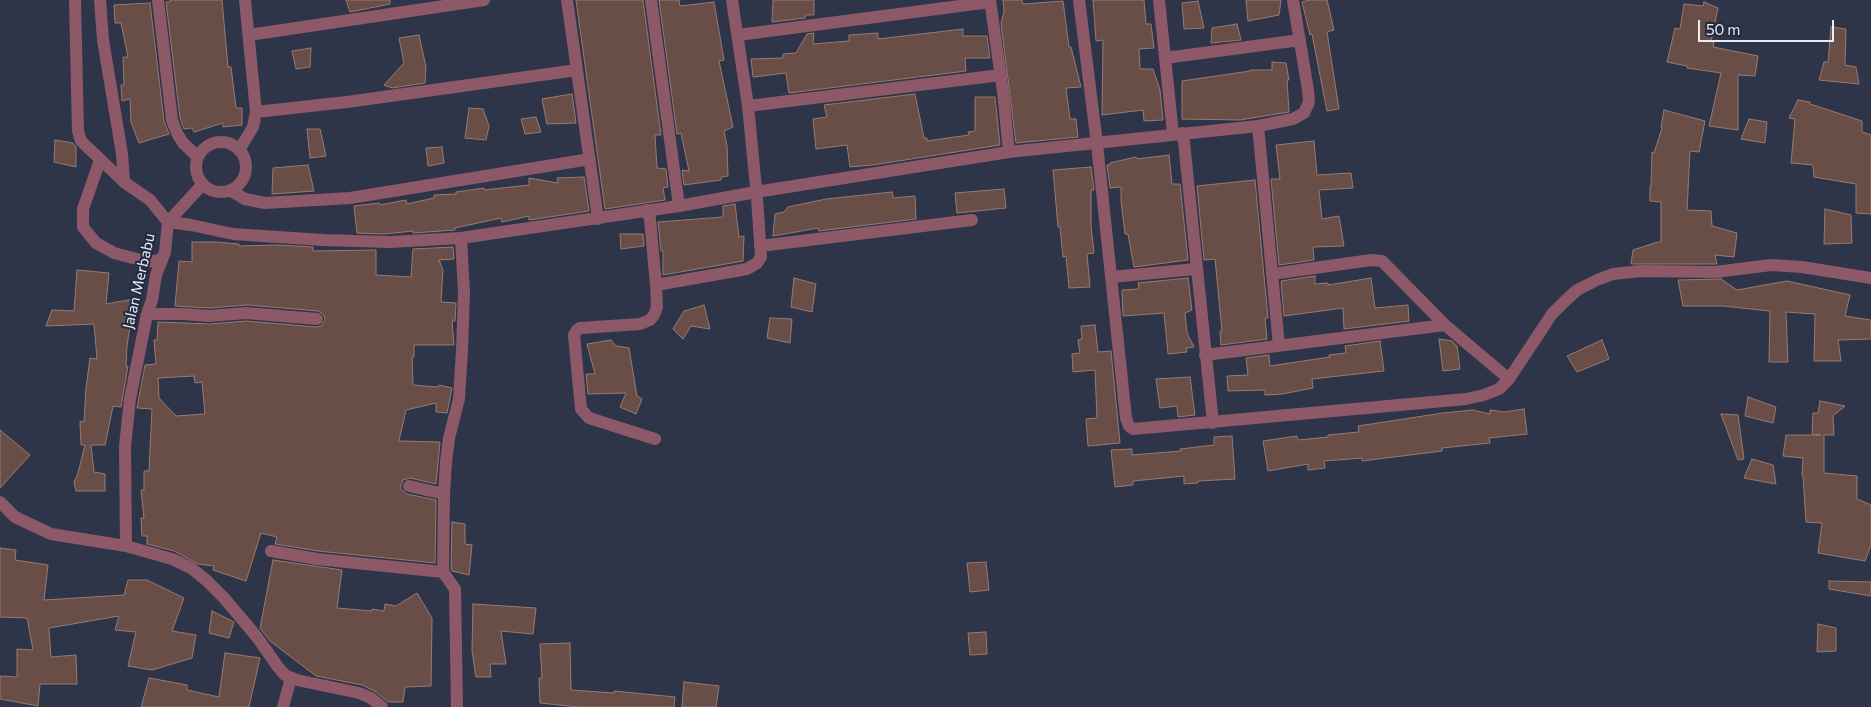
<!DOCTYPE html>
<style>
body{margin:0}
#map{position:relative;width:1871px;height:707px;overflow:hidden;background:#2f3549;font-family:Commissioner,sans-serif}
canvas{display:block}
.scale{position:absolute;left:1698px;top:20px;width:136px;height:22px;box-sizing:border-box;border:2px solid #e9edfb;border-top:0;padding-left:6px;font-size:15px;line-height:18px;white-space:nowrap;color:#e9edfb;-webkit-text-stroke:4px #252b3e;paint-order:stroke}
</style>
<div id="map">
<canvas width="1871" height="707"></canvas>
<div class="scale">50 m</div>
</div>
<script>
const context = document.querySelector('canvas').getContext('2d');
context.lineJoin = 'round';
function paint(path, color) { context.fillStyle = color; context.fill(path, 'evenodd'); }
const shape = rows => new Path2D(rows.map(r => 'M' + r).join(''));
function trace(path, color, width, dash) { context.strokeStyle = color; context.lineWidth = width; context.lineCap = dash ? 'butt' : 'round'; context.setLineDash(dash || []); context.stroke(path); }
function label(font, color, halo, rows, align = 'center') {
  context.font = font + ' Commissioner,sans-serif'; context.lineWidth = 4; context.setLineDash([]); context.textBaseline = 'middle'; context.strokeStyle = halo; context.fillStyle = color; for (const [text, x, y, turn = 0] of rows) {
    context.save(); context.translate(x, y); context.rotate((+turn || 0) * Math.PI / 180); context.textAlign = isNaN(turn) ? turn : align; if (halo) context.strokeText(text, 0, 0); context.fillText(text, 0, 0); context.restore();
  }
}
const building = shape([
 [170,0,222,0,228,67,231,67,236,108,242,108,242,125,223,127,223,123,194,132,192,128,184,129,180,118,166,2,170,2,170,0],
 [346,0,390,0,390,4,350,12,346,0],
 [576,0,643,0,661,135,655,135,657,168,666,169,668,187,663,188,665,200,605,209,576,0],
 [659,0,679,0,680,6,714,2,724,60,719,61,733,127,724,131,727,146,728,176,721,177,721,180,684,185,682,170,689,171,681,133,677,134,659,0],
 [773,0,814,0,814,15,806,15,805,18,772,22,773,0],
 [1003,0,1022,0,1023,4,1063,1,1069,47,1071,47,1081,87,1066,88,1070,119,1076,119,1078,137,1016,143,1001,23,1004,12,1003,0],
 [1093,0,1144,0,1146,24,1151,24,1154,48,1139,49,1140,69,1153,69,1160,90,1163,120,1144,121,1143,110,1102,115,1103,40,1096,41,1093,0],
 [1246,0,1281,0,1279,15,1248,21,1246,0],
 [1309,0,1327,0,1334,30,1327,32,1339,109,1327,111,1312,34,1310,35,1302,2,1309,0],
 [1198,1,1204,28,1184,29,1182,3,1198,1],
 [1704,2,1718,8,1711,42,1714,42,1713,47,1758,56,1755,76,1738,75,1738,130,1709,126,1721,73,1687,68,1687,66,1667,62,1675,28,1680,29,1684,4,1703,6,1704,2],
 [150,3,164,121,169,134,139,143,131,122,130,99,122,101,121,85,124,85,123,57,128,57,121,23,115,23,114,5,150,3],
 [1237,24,1241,40,1211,43,1212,28,1237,24],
 [1831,27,1846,29,1845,65,1856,67,1859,84,1819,80,1824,62,1828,62,1831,27],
 [963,29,963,36,987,36,990,58,965,58,966,71,789,93,786,73,753,77,751,59,783,58,783,54,796,53,807,34,814,33,813,44,849,41,849,35,878,33,878,39,963,29],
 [419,35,426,67,425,83,392,88,384,85,404,63,399,38,419,35],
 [311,48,310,67,296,69,292,51,311,48],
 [1272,62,1286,63,1289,80,1287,80,1289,112,1240,120,1182,119,1182,81,1250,71,1250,70,1272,70,1272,62],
 [572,94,576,123,547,124,542,99,572,94],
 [915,94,924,138,927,138,927,141,969,135,968,132,975,131,975,97,995,97,1000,145,873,165,850,167,847,145,816,149,813,119,827,117,824,105,915,94],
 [1798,100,1810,102,1810,104,1862,121,1862,132,1871,135,1871,214,1856,213,1856,184,1814,177,1813,165,1791,163,1795,119,1789,118,1798,100],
 [469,108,483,109,489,126,486,140,465,138,469,108],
 [1664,110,1705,121,1699,152,1690,151,1687,210,1711,211,1712,226,1737,233,1734,257,1715,255,1717,264,1631,264,1633,250,1658,242,1661,242,1661,202,1650,201,1650,186,1651,186,1652,152,1654,153,1662,128,1661,127,1664,110],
 [536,117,541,132,525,134,521,119,536,117],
 [1749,119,1767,122,1765,143,1741,139,1749,119],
 [307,129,320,129,326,156,310,158,307,129],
 [55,140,73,143,76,147,76,167,54,162,55,140],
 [1314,141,1317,175,1351,173,1353,188,1319,190,1322,219,1339,216,1344,246,1313,247,1314,260,1279,265,1271,179,1280,179,1276,145,1314,141],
 [442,147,444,163,428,166,426,148,442,147],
 [1169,155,1172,184,1180,184,1188,260,1134,267,1128,234,1125,234,1121,201,1121,187,1110,188,1107,165,1110,165,1110,163,1136,157,1137,159,1169,155],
 [308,165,314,191,272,194,273,168,308,165],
 [1091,167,1094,190,1091,190,1091,225,1094,253,1087,254,1090,287,1069,288,1066,256,1063,257,1060,227,1058,227,1053,170,1091,167],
 [584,177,589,211,529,220,529,216,502,222,501,218,455,228,455,230,413,233,413,231,385,234,357,233,354,206,379,203,380,205,406,200,407,204,434,198,434,195,456,194,456,192,484,188,484,190,529,185,529,178,558,183,557,178,584,177],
 [1255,180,1268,318,1265,318,1267,339,1221,345,1220,331,1222,331,1215,259,1204,260,1197,186,1255,180],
 [1004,189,1006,208,957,213,955,193,1004,189],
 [892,192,893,198,915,196,916,219,819,231,818,228,773,236,775,214,784,212,788,207,826,199,892,192],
 [735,204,739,237,744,236,743,261,663,275,663,251,661,251,658,222,723,217,723,206,735,204],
 [1825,209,1851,215,1852,243,1824,244,1825,209],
 [620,234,643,234,644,246,621,249,620,234],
 [192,242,216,242,239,244,239,246,278,245,313,247,313,251,376,250,376,275,411,277,413,249,453,247,454,259,439,260,443,270,441,302,456,303,455,321,452,321,454,345,414,345,414,357,412,357,413,385,438,387,439,385,452,388,447,413,436,412,436,403,406,410,399,441,440,442,436,484,410,478,403,480,401,485,401,489,407,494,436,500,435,563,318,551,275,544,277,537,261,533,246,581,213,570,214,566,198,564,174,551,147,544,147,536,142,536,141,518,144,518,141,490,144,490,144,471,149,471,152,409,137,408,145,365,156,364,154,340,157,340,158,322,210,324,246,321,316,327,321,326,325,320,324,315,318,311,247,305,209,308,175,306,179,261,192,262,192,242],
 [194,376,195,383,202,382,205,414,176,416,159,398,158,378,194,376],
 [77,270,109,273,106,304,134,299,127,346,126,367,128,366,121,407,113,406,105,445,91,445,94,472,105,474,105,491,76,491,74,482,78,473,85,445,81,445,80,421,84,422,86,388,90,358,97,359,94,324,46,326,52,310,74,311,77,270],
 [1315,276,1315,284,1328,283,1328,285,1371,278,1375,308,1408,305,1409,321,1344,329,1343,308,1284,316,1281,281,1315,276],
 [794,278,816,284,812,312,791,307,794,278],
 [1188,278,1192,310,1185,313,1187,333,1194,347,1186,348,1187,352,1168,354,1164,313,1123,316,1122,290,1139,289,1138,283,1188,278],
 [1721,279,1737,290,1787,281,1850,295,1845,316,1871,320,1871,339,1838,340,1841,361,1814,361,1815,314,1786,312,1788,362,1769,362,1770,311,1723,306,1683,306,1678,280,1721,279],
 [704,305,710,329,691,326,683,339,673,329,684,311,704,305],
 [770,318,792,319,790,343,767,338,770,318],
 [1095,325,1098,352,1111,351,1120,443,1088,446,1086,419,1097,418,1095,370,1073,372,1072,354,1080,353,1078,340,1082,339,1081,326,1095,325],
 [1439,339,1452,341,1457,346,1460,369,1443,371,1439,339],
 [611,340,616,346,629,348,637,396,642,399,636,414,620,407,626,393,588,394,586,374,595,374,587,344,611,340],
 [1602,340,1609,359,1577,372,1567,356,1602,340],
 [1380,341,1384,371,1312,379,1313,388,1282,394,1265,395,1265,390,1228,391,1227,376,1248,375,1246,358,1269,355,1270,366,1330,357,1329,355,1346,353,1345,346,1380,341],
 [1190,377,1195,415,1178,417,1177,406,1160,408,1156,379,1190,377],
 [1748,397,1776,407,1773,423,1745,416,1748,397],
 [1820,401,1845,406,1833,416,1834,435,1824,435,1824,473,1857,476,1857,499,1871,505,1871,545,1865,561,1818,553,1822,523,1806,522,1803,476,1802,476,1803,458,1783,456,1786,435,1821,435,1812,434,1813,413,1818,413,1820,401],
 [1524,409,1527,434,1489,438,1490,443,1442,448,1442,451,1362,461,1362,458,1324,461,1325,468,1308,470,1308,464,1268,471,1263,441,1297,436,1298,440,1328,437,1328,435,1359,432,1358,426,1443,413,1473,410,1490,414,1490,410,1504,412,1524,409],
 [1721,414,1738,415,1744,459,1738,460,1721,414],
 [0,430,30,455,0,488,0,430],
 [1232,436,1235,479,1198,481,1198,483,1184,484,1184,476,1133,481,1133,485,1115,487,1111,450,1132,449,1132,455,1181,451,1180,449,1214,445,1214,437,1232,436],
 [1752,459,1773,465,1776,484,1744,478,1752,459],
 [452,522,465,524,465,544,472,545,469,575,452,571,451,569,452,522],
 [0,548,16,550,15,560,48,565,44,600,124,595,128,580,147,580,184,598,172,631,196,635,192,658,152,670,128,666,136,632,115,630,119,616,49,628,51,657,76,655,77,684,40,684,38,706,0,699,0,676,17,677,17,649,33,650,27,618,0,617,0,548],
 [273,560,342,570,337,608,372,611,372,609,384,611,385,604,396,606,417,593,432,618,431,686,405,687,403,702,388,702,376,692,362,685,316,676,270,641,260,628,273,560],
 [986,562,989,590,970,592,967,563,986,562],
 [1829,581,1871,582,1871,596,1829,589,1829,581],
 [473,604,536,608,533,634,501,631,506,664,490,664,491,677,476,677,472,651,473,604],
 [212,611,234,622,229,638,209,633,212,611],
 [1818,624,1836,628,1836,651,1817,652,1818,624],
 [986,632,987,654,970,655,968,633,986,632],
 [570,643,571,690,614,693,614,691,675,697,674,707,579,707,540,703,539,678,542,678,540,644,570,643],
 [225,653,260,658,249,707,141,707,149,678,187,685,187,690,219,697,225,653],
 [684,682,719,686,716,707,682,707,684,682]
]);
paint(building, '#684e46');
trace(building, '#977b72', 1);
trace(shape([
 [75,0,78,131,81,141,124,182,150,200,168,222,165,252,156,275,152,300,147,314,130,399,125,446,126,546],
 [100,0,103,40,122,154,124,182],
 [158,0,172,120,177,133,183,143,198,157],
 [567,0,598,219],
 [651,0,679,206],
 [990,0,1003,92,1009,152],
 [1079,0,1097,144,1126,418,1129,426,1133,429,1466,399,1484,395,1499,389,1509,379,1552,314,1564,302,1577,290,1597,280,1613,274,1641,271,1715,272,1771,265,1802,267,1871,278],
 [1159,0,1173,134],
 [249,35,484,0],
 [738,35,990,2],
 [1165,58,1300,40],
 [748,106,1001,75],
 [256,112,347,102,577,70],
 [1258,126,1279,346],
 [1182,133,1184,142,1213,423],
 '196 167a25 25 0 1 1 50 0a25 25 0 1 1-50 0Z',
 [239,150,253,127,256,112,245,0],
 [100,160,83,209,83,227,96,243,114,253,148,262,162,259],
 [230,190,245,199,265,203,350,198,590,159],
 [647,210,650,219,656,285,657,307,654,315,650,320,640,324,580,328,577,330,574,335,581,409,589,418,655,439],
 [168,222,191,225,233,234,323,240,390,242,461,238,679,206,756,192,1009,152,1258,126,1293,119,1304,113,1309,102,1308,90,1293,0],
 [168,222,203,184],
 [760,246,972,220],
 [1272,274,1371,260,1382,261,1445,325],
 [1111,277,1196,269],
 [656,285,747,269,757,263,761,257,757,198,748,106,732,0],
 [147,314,183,314,209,316,246,313,317,319],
 [1205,355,1445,325,1509,379],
 [409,486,444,494],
 [0,502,15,517,51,534,126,546,172,559,191,568,206,580,224,598,257,637,278,667,285,675,297,680,359,693,371,698,382,707],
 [271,551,317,559,443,572],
 [283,707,291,678],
 [457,707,455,589,443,572,444,494,446,462,449,438,459,399,462,350,464,293,461,238]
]), '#8d5968', 12);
label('15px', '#e9edfb', '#252b3e', [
 ["Jalan Merbabu",139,281,-77]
]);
</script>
